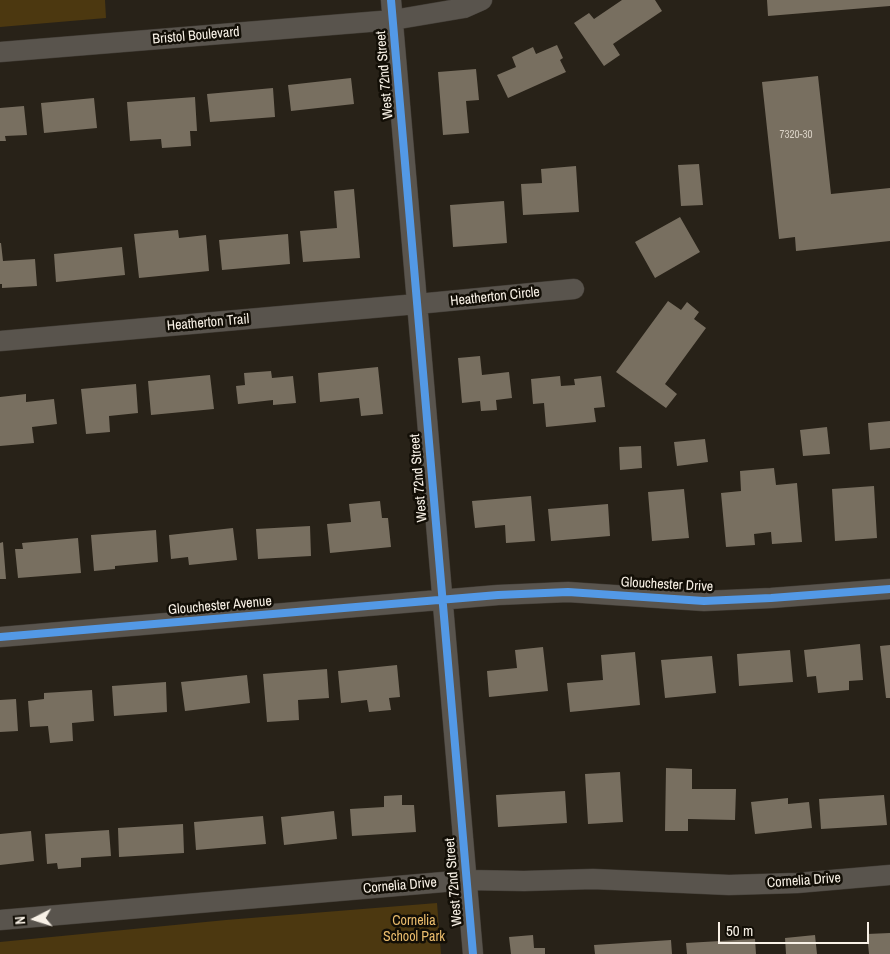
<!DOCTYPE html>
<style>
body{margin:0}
#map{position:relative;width:890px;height:954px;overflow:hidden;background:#282218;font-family:"Archivo Narrow",sans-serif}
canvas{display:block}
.north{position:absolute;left:10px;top:894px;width:50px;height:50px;-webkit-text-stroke:4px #120e06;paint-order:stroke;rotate:265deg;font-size:14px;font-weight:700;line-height:20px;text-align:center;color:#f8f1e6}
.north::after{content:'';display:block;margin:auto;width:18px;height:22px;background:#f8f1e6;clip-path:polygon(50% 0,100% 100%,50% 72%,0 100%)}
.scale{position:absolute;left:718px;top:922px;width:151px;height:22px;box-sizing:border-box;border:2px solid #f8f1e6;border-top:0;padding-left:6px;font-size:15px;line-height:18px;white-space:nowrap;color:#f8f1e6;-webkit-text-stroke:4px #120e06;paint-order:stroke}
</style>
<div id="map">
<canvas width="890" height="954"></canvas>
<div class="north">N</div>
<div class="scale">50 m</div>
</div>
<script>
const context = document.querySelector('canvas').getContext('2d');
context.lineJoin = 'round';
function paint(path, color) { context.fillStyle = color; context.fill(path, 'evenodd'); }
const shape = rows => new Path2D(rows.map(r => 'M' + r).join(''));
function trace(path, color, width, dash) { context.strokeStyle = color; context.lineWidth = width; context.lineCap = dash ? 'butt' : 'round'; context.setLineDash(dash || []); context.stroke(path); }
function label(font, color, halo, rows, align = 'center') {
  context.font = font + ' "Archivo Narrow",sans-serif'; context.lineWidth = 5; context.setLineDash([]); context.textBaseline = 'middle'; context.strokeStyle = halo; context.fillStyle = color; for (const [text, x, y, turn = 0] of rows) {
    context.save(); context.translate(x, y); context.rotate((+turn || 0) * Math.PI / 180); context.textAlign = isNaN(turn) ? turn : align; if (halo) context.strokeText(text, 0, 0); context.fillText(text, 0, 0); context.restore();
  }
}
paint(shape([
 [0,0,105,0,106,18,0,27],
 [437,903,441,954,0,954,0,942,226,920]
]), '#4c3810');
paint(shape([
 [622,0,655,0,662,11,613,44,620,55,604,66,574,23,589,13,594,19],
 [767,0,890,0,890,6,768,16],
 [557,45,563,58,560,60,566,72,508,98,497,75,516,67,512,57,533,47,536,54],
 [476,69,479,100,466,101,469,133,443,135,438,72],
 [818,76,831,194,890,188,890,241,796,251,795,237,779,239,762,82],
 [351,78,354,104,291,111,288,85],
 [273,88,275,117,210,122,207,94],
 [195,97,197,131,190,131,191,146,162,148,161,139,130,141,127,102],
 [94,98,97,128,44,133,41,103],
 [24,106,27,135,5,136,6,141,0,141,0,108],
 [699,164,703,205,681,206,678,165],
 [576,166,579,212,523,215,521,184,542,183,541,169],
 [354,189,360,258,303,262,300,231,337,228,334,191],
 [504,201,507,243,453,247,450,205],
 [680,217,700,252,655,278,635,242],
 [178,230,179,238,206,235,209,271,139,278,134,234],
 [288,234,290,264,222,270,219,240],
 [0,243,1,243,3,261,35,259,37,286,2,288,2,284,0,284],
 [122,247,125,275,56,282,54,254],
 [668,301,681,310,687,302,699,312,694,319,706,328,665,384,677,394,666,408,616,372],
 [480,356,482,375,509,372,512,398,496,400,497,410,481,411,480,401,462,403,458,358],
 [378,367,383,414,361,416,359,398,320,402,318,373],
 [271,371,272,378,293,376,296,403,273,405,273,400,238,404,236,386,245,385,244,373],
 [210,375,214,409,151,415,148,381],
 [560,376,561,386,575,385,574,379,601,376,605,407,594,408,596,422,546,427,544,403,533,404,531,379],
 [136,384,138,413,109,416,110,432,86,434,81,389],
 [26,394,26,402,54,399,57,424,32,427,34,443,0,446,0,397],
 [890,421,890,448,870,450,868,423],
 [827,427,830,454,803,456,800,430],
 [705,439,708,462,677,466,674,442],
 [641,446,642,468,620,470,619,447],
 [774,468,776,485,797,483,802,542,772,544,771,532,754,534,755,545,726,547,721,493,741,491,740,471],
 [874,486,877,538,835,541,832,489],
 [684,489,689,538,652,541,648,492],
 [531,496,535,541,506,543,505,525,475,528,472,501],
 [380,501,382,518,388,518,391,547,330,553,327,524,351,522,349,504],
 [608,504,610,536,551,541,548,509],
 [310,526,311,556,258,559,256,529],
 [233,528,237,560,189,565,188,557,171,559,169,535],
 [156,530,158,562,115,566,115,569,94,571,91,535],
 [78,538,81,573,18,578,15,549,23,549,22,543],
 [3,542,6,579,0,579,0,543],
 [860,644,863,680,849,681,849,690,818,693,816,676,807,677,804,650],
 [890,645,890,698,886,698,880,646],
 [543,647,548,691,489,697,487,671,517,668,515,650],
 [790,650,793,682,739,686,737,654],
 [635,652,640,705,570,712,567,683,603,680,601,655],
 [712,656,716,693,665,698,661,660],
 [397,665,400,697,389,698,391,710,369,712,367,700,341,703,338,671],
 [327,669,329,698,298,700,299,720,267,722,263,674],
 [247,675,250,703,185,711,181,682],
 [166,682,167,712,114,716,112,686],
 [92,690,94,721,72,723,73,741,50,743,48,726,30,727,28,701,44,699,44,693],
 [16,699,18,731,0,732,0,700],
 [666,768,692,769,692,789,736,789,735,820,688,819,688,831,665,831],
 [620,772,623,822,588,824,585,774],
 [565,791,567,823,498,827,496,795],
 [402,795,402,805,414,805,416,832,352,836,350,809,384,807,384,796],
 [884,795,887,825,821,829,819,799],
 [788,798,788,804,809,802,812,828,755,834,751,802],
 [334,811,337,839,284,845,281,817],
 [263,816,266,844,196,850,194,822],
 [183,824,184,853,119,857,118,828],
 [109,830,111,856,81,858,81,867,58,869,57,863,47,864,45,834],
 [31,831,34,861,0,865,0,834],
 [890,933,890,954,869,954,867,934],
 [533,935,534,948,545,948,545,954,511,954,509,937],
 [815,935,817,954,786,954,785,938],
 [755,939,756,954,687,954,686,943],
 [671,940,672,954,595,954,594,945]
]), '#786f60');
const minor = shape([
 [391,0,473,954],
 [0,52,393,20,464,8,482,0],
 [0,341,417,304,574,289],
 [0,637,498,595,568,592,704,601,771,598,890,589],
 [0,920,467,880,524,881,593,879,729,885,797,883,890,875]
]);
trace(minor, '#423d36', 21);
trace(minor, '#59544d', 20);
trace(shape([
 [391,0,473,954],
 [0,637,498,595,568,592,704,601,771,598,890,589]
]), '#5399e6', 8);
label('11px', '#d8d0c4', null, [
 ["7320-30",796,135]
]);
label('14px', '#f8f1e6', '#120e06', [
 ["Bristol Boulevard",196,36,-5],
 ["West 72nd Street",385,75,-95],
 ["Heatherton Circle",495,297,-6],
 ["Heatherton Trail",208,323,-5],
 ["West 72nd Street",419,478,-95],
 ["Glouchester Drive",667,585,3],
 ["Glouchester Avenue",220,606,-5],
 ["Cornelia Drive",804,881,-4],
 ["West 72nd Street",454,882,-95],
 ["Cornelia Drive",400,886,-5]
]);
label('14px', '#ebbd6d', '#120e06', [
 ["Cornelia",414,921],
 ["School Park",414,937]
]);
</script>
